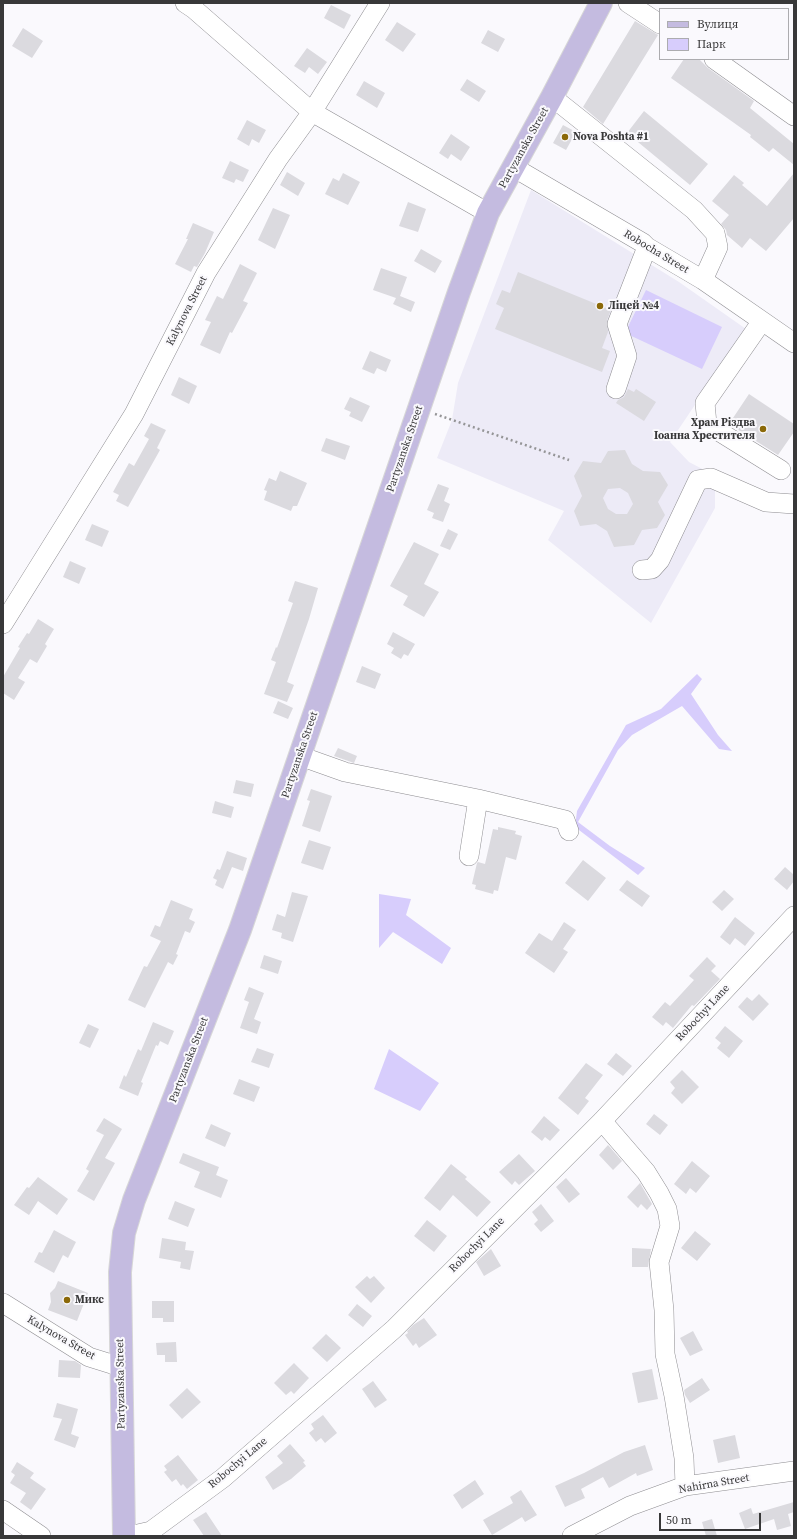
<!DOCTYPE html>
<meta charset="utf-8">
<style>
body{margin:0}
#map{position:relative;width:797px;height:1539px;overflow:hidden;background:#faf9fd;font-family:"Source Serif 4",serif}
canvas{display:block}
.frame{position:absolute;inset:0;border:4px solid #383839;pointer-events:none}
.legend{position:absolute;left:659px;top:8px;width:130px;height:52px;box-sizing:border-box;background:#faf9fd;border:1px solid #acacaf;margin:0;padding:5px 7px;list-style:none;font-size:12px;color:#383839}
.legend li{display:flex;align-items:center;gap:8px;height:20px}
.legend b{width:20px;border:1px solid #acacaf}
.scale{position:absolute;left:659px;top:1513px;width:102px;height:18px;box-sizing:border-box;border:2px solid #383839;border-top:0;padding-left:5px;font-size:12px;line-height:14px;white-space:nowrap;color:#383839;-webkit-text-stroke:3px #faf9fd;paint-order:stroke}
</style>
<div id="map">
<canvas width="797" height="1539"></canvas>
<div class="frame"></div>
<ul class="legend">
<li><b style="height:5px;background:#c4bbe0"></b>Вулиця</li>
<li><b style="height:11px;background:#d7cdfc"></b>Парк</li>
</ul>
<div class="scale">50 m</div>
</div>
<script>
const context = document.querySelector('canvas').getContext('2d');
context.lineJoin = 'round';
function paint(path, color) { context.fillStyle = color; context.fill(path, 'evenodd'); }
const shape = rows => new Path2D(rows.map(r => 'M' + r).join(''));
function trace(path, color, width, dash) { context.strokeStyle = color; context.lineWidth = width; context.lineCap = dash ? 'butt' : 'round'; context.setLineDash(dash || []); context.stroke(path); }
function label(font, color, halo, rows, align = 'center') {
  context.font = font + ' "Source Serif 4",serif'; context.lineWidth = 4; context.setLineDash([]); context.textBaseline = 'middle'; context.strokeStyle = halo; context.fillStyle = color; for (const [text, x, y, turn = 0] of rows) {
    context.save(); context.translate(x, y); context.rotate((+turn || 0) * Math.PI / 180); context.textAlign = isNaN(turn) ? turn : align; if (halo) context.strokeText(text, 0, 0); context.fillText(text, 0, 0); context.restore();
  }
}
paint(shape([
 [531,190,679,282,746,329,670,442,689,462,708,472,715,485,715,508,651,623,548,540,564,511,437,458,452,420,458,383]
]), '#edebf7');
paint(shape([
 [646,290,722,327,702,369,625,333],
 [697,674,702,679,691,694,718,735,732,751,719,749,682,706,632,735,618,750,578,822,610,846,645,868,638,875,575,827,577,811,626,725,661,709],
 [379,894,411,899,406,915,451,948,442,964,393,932,379,948],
 [389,1049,439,1083,420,1111,374,1089]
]), '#d7cdfc');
paint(shape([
 [331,5,351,15,344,29,324,18],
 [635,21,658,35,603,124,583,107],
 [397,22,416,34,403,52,385,40],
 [23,28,43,41,32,58,12,46],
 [488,30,505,39,498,52,481,43],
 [307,48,327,62,318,74,309,67,305,73,294,66],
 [684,59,699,59,708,68,754,101,750,108,794,144,794,165,773,148,769,152,750,137,751,135,671,78],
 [467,79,486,91,479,102,460,90],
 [364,81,385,93,377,108,356,95],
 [644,111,708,164,690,185,627,133],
 [247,120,266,130,259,143,252,139,249,146,237,139],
 [563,125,576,132,566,150,553,143],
 [451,134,470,147,461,161,451,154,448,159,439,153],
 [230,161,249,170,243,182,236,179,234,183,222,178],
 [287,172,305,183,298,196,280,185],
 [343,173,360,182,348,205,325,194,333,178,339,181],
 [794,173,794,218,766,251,750,238,742,248,727,235,726,230,721,224,729,215,712,201,734,175,744,183,742,185,767,206],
 [408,202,426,209,418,232,399,226],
 [273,208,290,215,275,249,258,240],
 [193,223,214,232,205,253,197,267,194,266,191,272,175,264,188,239,186,239],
 [421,249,442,261,435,273,414,261],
 [240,264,257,273,243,301,248,303,232,333,230,332,220,354,200,345,211,322,205,320,217,296,223,299],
 [381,268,407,277,400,296,415,302,411,312,393,304,396,298,373,290],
 [518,272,611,310,607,320,608,332,602,348,610,351,602,372,495,329,504,308,496,304,502,290,510,293],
 [370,351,391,360,386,372,377,368,374,374,362,369],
 [179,377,197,386,189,404,171,395],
 [628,389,634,392,636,389,656,402,644,421,616,403,618,400,624,397],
 [749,394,794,424,794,432,778,455,729,424],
 [350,397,370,406,362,422,349,416,351,412,344,409],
 [151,423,166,430,157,448,160,450,128,507,116,501,119,495,113,492,129,463,134,466,149,439,144,436],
 [326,438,350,446,345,460,321,451],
 [625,450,632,464,643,471,660,472,668,485,658,502,665,515,657,528,642,530,634,545,614,547,607,531,596,524,580,526,574,511,582,496,574,476,583,461,601,463,608,451],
 [620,488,628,493,633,504,627,514,616,514,608,509,603,498,608,489],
 [280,471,307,483,297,506,293,506,291,511,264,500,267,491,264,490,269,478,276,481],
 [438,484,449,488,444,501,450,504,443,522,432,518,434,513,427,510],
 [92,524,109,531,102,547,85,540],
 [448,529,458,534,450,550,440,546],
 [414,542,439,554,424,584,439,592,424,617,403,605,408,596,390,586],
 [70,561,86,568,79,584,63,577],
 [295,581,318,588,309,619,287,682,294,685,287,702,264,694,276,662,271,660,276,647,277,648,293,603,288,601],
 [38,619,54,629,45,644,47,646,37,663,30,659,18,678,25,682,14,700,3,693,3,677,20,648,18,647,27,633,29,634],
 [393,632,415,644,408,656,404,654,401,659,391,653,394,648,387,644],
 [362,666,381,674,375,689,356,682],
 [278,701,293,708,288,719,273,713],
 [338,748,357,756,354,763,334,756],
 [236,780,254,784,251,797,233,793],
 [311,789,332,796,320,832,302,826,310,801,307,800],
 [215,801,234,807,231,818,212,813],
 [498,827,516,831,515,834,522,836,516,860,506,857,498,891,494,890,493,894,475,889,476,885,472,884,477,863,478,862,485,864,493,829,498,830],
 [309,840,331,847,323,870,301,863],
 [227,851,247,858,243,871,232,867,223,889,215,885,217,880,213,878,217,869,220,870],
 [583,860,606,878,588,901,565,883],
 [785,867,794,875,794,881,787,890,774,879],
 [627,880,650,896,642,907,619,890],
 [724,890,734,899,722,911,712,902],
 [292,892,308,896,293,942,281,938,282,933,272,930,277,914,285,917],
 [171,900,193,909,189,919,195,922,190,933,185,931,176,954,178,955,173,965,168,962,145,1008,128,1000,144,966,147,967,161,941,150,936,155,925,160,927],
 [735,917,755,933,745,946,735,938,730,945,720,937],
 [564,922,576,930,563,949,568,952,554,973,525,953,539,933,552,941],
 [264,955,282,961,278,974,260,968],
 [707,957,716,966,711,971,720,979,694,1006,692,1005,673,1028,666,1022,663,1026,652,1017,665,1002,670,1006,694,980,689,976],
 [249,987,264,993,254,1019,261,1022,257,1034,240,1028,249,1002,244,1000],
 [759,994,769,1004,753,1021,738,1007,747,997,752,1001],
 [153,1022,174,1031,168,1045,160,1041,158,1046,156,1045,141,1082,143,1083,138,1096,119,1088,124,1075,126,1077,138,1049,141,1051],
 [88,1024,99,1029,90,1048,79,1043],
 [725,1026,743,1041,729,1058,717,1048,721,1043,715,1038],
 [257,1048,274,1054,269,1068,251,1062],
 [616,1053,632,1066,623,1076,607,1064],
 [586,1063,603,1075,585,1098,589,1101,578,1115,558,1098],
 [682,1070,699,1087,682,1104,671,1093,675,1088,670,1082],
 [239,1079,260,1087,254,1102,233,1094],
 [654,1114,668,1125,660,1135,646,1124],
 [544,1116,560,1130,550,1141,545,1137,542,1141,531,1132],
 [104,1118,122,1129,105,1158,115,1163,94,1201,77,1191,89,1171,86,1169,104,1135,96,1131],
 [211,1124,231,1133,225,1147,205,1138],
 [608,1145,622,1161,613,1170,599,1155],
 [183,1153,219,1167,216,1175,228,1180,221,1198,194,1187,200,1172,179,1163],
 [519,1154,535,1171,519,1185,515,1181,512,1185,499,1172],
 [692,1161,710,1176,696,1193,690,1188,686,1194,674,1184],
 [451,1164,467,1177,465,1179,491,1202,477,1217,453,1195,440,1211,424,1198],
 [38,1177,68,1199,57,1215,38,1201,29,1215,14,1205,27,1187,29,1188],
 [566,1178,580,1194,569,1203,556,1187],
 [640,1183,652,1204,647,1210,641,1204,638,1208,627,1197],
 [175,1201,195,1209,188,1227,168,1219],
 [541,1204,554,1221,541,1232,534,1224,538,1220,532,1212],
 [427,1220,447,1236,434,1252,414,1236],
 [54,1230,76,1242,68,1258,63,1255,54,1273,34,1262,39,1252,42,1253],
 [695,1231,711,1244,697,1261,681,1248],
 [162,1238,186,1242,185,1250,194,1251,190,1270,180,1268,181,1262,159,1258],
 [632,1248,651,1249,648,1267,632,1267],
 [491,1249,501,1266,484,1276,476,1262],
 [367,1276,370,1279,374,1276,385,1288,371,1303,355,1287],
 [58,1281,88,1293,77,1321,48,1310,51,1302,50,1293,55,1288],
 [152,1301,174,1301,174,1322,163,1322,163,1318,152,1318],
 [357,1304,372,1316,363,1327,348,1315],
 [424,1318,437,1335,419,1348,416,1343,413,1346,405,1335,408,1333,407,1331,413,1325],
 [693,1331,703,1350,690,1356,680,1338],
 [326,1334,341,1348,327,1362,312,1348],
 [176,1342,177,1362,165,1362,165,1355,157,1355,156,1343],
 [59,1360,75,1361,81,1365,80,1378,58,1377],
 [294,1363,309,1378,294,1394,291,1391,286,1395,274,1383],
 [652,1369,658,1399,638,1403,632,1373],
 [702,1378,710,1390,690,1403,685,1395,684,1390],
 [373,1381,387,1400,375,1408,362,1389],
 [187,1388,201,1402,182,1419,169,1405],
 [57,1403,78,1409,71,1434,79,1437,75,1448,54,1440,62,1419,53,1417],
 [323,1415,337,1433,325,1443,321,1438,316,1442,309,1433,314,1429,311,1424],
 [735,1435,740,1458,718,1463,713,1440],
 [290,1444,305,1461,303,1462,306,1466,291,1479,273,1490,265,1477,283,1463,277,1456],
 [645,1445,653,1470,637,1476,636,1473,609,1488,603,1477,581,1489,585,1498,565,1507,555,1486,584,1473,624,1452],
 [178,1455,198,1480,187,1489,183,1484,181,1486,176,1479,172,1482,164,1472,167,1470,164,1466],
 [17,1462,34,1473,30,1478,46,1489,31,1510,20,1502,26,1493,10,1483,15,1475,11,1472],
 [475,1480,484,1494,462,1509,453,1495],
 [521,1490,537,1515,525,1522,522,1517,492,1535,483,1520,513,1503,510,1497],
 [794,1502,794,1512,788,1514,791,1526,777,1530,774,1519,745,1529,739,1513,751,1508,753,1514],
 [206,1512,222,1536,204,1536,198,1527,193,1520],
 [712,1519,717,1536,706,1536,702,1522]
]), '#dbdadf');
const minor = shape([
 [185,3,194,9,312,112,488,213],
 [628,3,660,24],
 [714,59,794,116],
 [552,97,694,210,715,233,718,247,703,280],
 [513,167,643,243,647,247,703,280,794,343],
 [762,321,705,403,707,424,781,470],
 [616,389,627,356,617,324,647,247],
 [642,570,652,569,660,560,698,480,711,478,766,502,794,504],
 [3,624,134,414,206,273,278,159,312,112,380,3],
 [300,756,345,772,478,799,565,820,569,831],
 [469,856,478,799],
 [602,1121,646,1172,659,1193,667,1209,670,1226,659,1262,664,1310,665,1354,674,1396,684,1458,685,1486],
 [3,1303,89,1357,121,1367],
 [3,1510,41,1536],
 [129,1536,151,1531,223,1478,394,1329,602,1121,794,916],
 [572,1536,630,1506,685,1486,794,1471]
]);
const major = shape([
 [124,1536,120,1272,124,1233,134,1200,240,930,459,292,488,213,552,97,601,3]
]);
trace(minor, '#8e8d91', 20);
trace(major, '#d7d7d7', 24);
trace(shape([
 [435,414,569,460]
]), '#959597', 2.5, [2, 3]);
trace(minor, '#fff', 19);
trace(major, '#c4bbe0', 22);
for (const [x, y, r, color] of [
 [565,137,4,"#8b6909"],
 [600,306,4,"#8b6909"],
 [763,429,4,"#8b6909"],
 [67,1300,4,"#8b6909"]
]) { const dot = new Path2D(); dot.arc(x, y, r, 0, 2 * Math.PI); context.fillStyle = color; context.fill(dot); trace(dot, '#faf9fd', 1.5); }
label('bold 11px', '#383839', '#faf9fd', [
 ["Nova Poshta #1",573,137],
 ["Ліцей №4",608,306],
 ["Храм Різдва",755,423,"right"],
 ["Іоанна Хрестителя",755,436,"right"],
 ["Микс",75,1300]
], 'left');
label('11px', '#383839', '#faf9fd', [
 ["Partyzanska Street",524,148,-61],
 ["Robocha Street",656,252,31],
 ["Kalynova Street",187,311,-63],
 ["Partyzanska Street",405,449,-71],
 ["Partyzanska Street",300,755,-71],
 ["Robochyi Lane",703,1013,-47],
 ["Partyzanska Street",189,1060,-69],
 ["Robochyi Lane",477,1245,-45],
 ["Kalynova Street",61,1338,30],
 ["Partyzanska Street",121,1384,-91],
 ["Robochyi Lane",238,1463,-40],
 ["Nahirna Street",714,1484,-10]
]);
</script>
